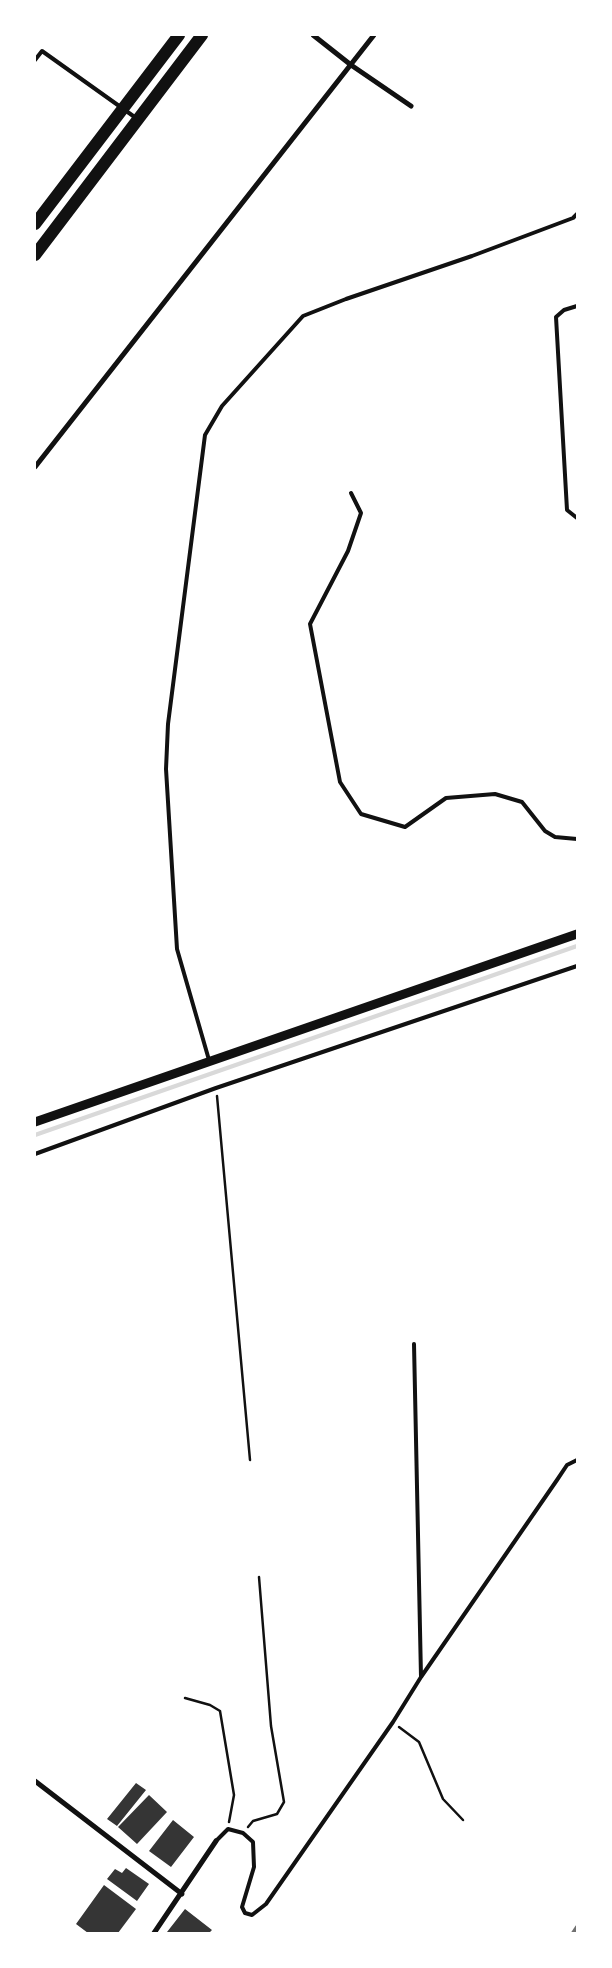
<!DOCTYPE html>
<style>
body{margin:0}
#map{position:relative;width:612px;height:1968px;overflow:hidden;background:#fff;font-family:"Varela Round",sans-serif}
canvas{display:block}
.frame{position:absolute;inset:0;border:36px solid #fff;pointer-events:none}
</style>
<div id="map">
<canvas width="612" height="1968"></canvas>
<div class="frame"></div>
</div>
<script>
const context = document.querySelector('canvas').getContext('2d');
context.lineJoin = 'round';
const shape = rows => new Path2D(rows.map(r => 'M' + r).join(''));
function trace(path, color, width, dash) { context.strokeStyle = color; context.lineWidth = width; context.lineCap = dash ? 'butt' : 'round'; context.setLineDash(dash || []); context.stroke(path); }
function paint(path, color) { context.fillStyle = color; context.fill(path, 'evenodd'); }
trace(shape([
 [35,1135,577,946]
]), '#d9d9d9', 4.5);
paint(shape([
 [136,1783,146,1790,117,1826,107,1819],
 [149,1795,167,1812,137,1844,118,1827],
 [173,1820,194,1837,171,1867,149,1851],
 [126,1868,149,1884,137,1901,107,1879,115,1869,122,1873],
 [104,1885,136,1909,118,1933,88,1933,76,1924],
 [185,1909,212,1930,209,1933,167,1932]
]), '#353535');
trace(shape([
 [217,1096,250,1460],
 [185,1698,210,1705,220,1711,234,1795,229,1822],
 [399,1727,419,1742,443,1799,463,1820],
 [248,1827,253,1821,277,1814,284,1802,271,1726,259,1577]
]), '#111', 2.5);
trace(shape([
 [35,60,42,51,136,118],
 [577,306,564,310,556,317,567,510,577,518],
 [351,493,361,513,348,551,310,624,340,782,361,814,405,827,446,798,495,794,522,802,545,831,555,837,577,839],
 [209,1060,177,949,166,769,168,724,205,435,222,406,303,316,346,299,472,256,573,218,577,214],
 [35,1154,216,1088,577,966],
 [414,1344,421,1677],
 [216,1841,228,1829,243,1833,253,1842,254,1867,242,1907,245,1913,252,1915,266,1904,393,1722,421,1677,557,1480,567,1465,577,1460]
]), '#111', 4);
trace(shape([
 [313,35,351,65,411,106],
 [35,467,374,35],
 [35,1781,182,1894],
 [154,1933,216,1841]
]), '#111', 5);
trace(shape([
 [35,1122,577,934]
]), '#111', 9);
trace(shape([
 [35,224,179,35],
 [35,255,202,35]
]), '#111', 12);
trace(shape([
 [573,1933,577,1927]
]), '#707070', 4);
</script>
